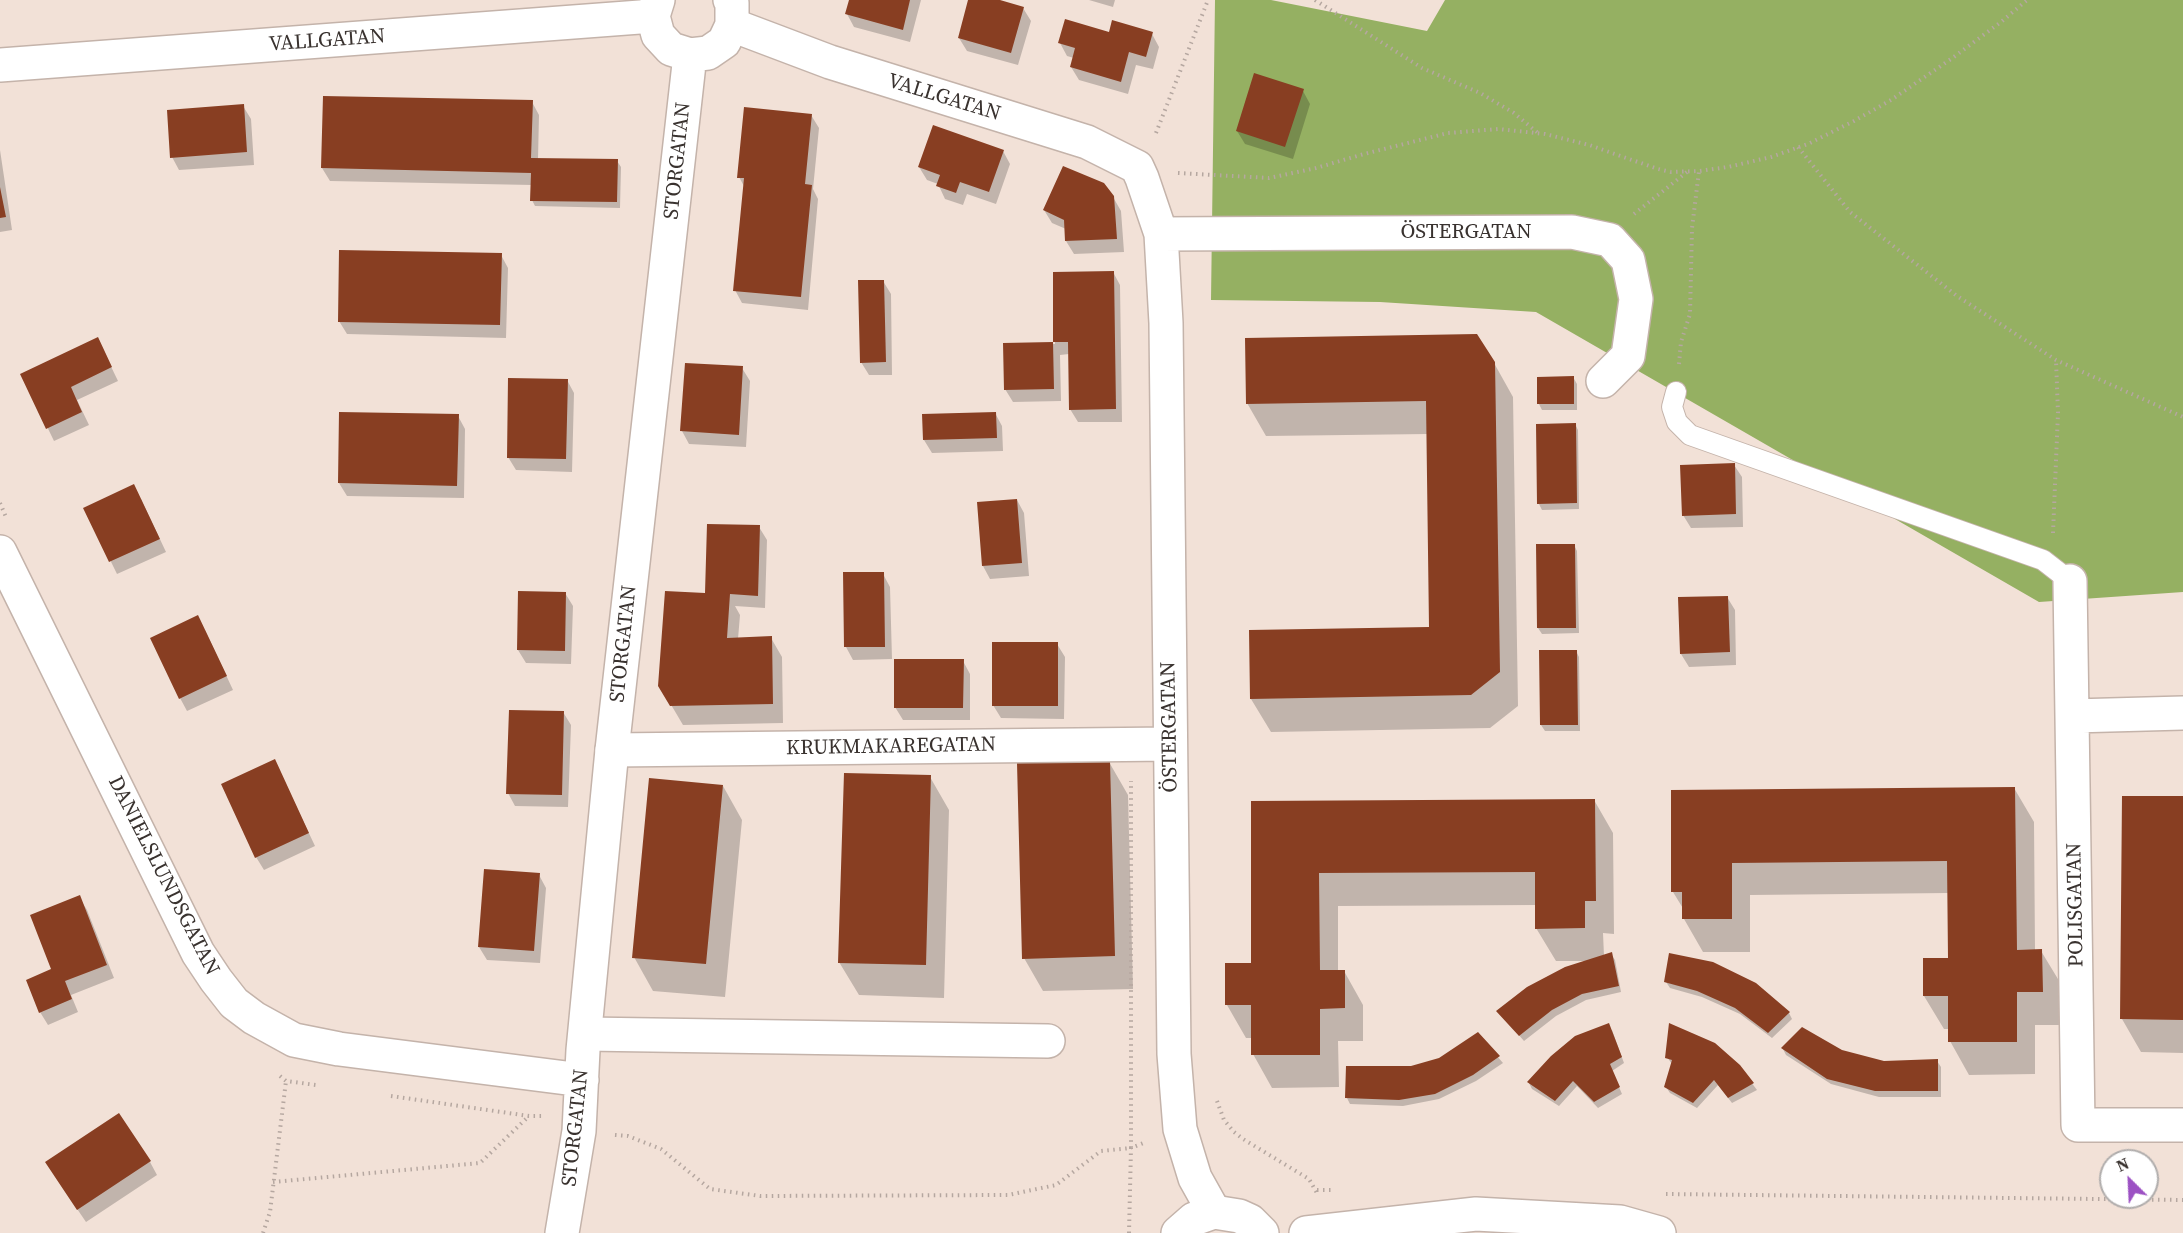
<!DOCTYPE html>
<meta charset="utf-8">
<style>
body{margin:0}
#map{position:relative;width:2183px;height:1233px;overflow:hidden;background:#f2e1d7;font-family:"Source Serif 4",serif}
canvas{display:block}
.north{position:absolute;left:2099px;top:1149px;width:60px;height:60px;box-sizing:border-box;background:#fff;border:2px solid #b0adac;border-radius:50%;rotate:336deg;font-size:16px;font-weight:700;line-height:24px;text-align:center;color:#39322f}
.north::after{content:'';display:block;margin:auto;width:21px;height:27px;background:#9c51c3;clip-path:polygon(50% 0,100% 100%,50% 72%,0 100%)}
</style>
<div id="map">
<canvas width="2183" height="1233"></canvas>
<div class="north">N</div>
</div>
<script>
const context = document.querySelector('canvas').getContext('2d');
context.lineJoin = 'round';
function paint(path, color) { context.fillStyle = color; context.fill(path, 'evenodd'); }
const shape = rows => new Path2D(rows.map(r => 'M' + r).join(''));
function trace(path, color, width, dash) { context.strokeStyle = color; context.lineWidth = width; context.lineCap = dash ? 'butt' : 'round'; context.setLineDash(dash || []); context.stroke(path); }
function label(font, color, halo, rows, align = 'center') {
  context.font = font + ' "Source Serif 4",serif'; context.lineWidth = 6; context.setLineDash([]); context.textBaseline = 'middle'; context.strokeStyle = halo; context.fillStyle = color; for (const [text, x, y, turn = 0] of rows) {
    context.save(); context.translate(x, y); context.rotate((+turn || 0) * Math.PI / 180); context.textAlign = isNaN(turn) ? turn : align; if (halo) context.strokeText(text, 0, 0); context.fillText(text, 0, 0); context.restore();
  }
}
paint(shape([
 [1215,0,1271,0,1427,31,1445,0,2183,0,2183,592,2039,602,1536,312,1380,302,1211,300]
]), '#95b062');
paint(shape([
 [850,0,921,0,910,42,854,27,847,14],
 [970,0,995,0,1023,8,1031,21,1018,65,967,51,959,38],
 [1089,0,1115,0,1113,7],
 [1110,34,1152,34,1159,47,1153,69,1136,65,1128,94,1079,80,1071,67,1074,58,1067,56,1060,43],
 [1303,91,1310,104,1293,159,1245,144,1237,131],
 [532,102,539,115,538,159,617,161,621,167,620,208,535,206,532,200,532,185,330,181,322,168],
 [243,106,251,119,254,165,179,170,172,157],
 [811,115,819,128,813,189,818,199,808,310,742,303,735,290,745,188,739,177],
 [0,150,12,230,0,232],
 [1003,151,1010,164,996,204,967,194,963,205,945,199,938,184,927,180,919,167],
 [1113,197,1121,211,1124,252,1074,254,1066,241,1066,229,1052,223,1044,210],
 [501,255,508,268,506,338,347,334,339,321],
 [1113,272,1120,285,1122,422,1078,422,1070,409,1069,354,1060,355,1061,401,1013,402,1005,389,1005,344,1055,344,1054,273],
 [883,281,891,294,892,375,869,375,861,362],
 [104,352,118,381,77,400,89,425,54,441,22,375],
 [1494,363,1513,397,1518,706,1490,728,1271,732,1251,699,1430,629,1428,434,1266,436,1247,403],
 [742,368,750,381,746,447,689,444,682,431],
 [1573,377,1577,384,1577,410,1542,410,1539,404,1539,378],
 [567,380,574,393,572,472,516,470,508,457],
 [995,413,1002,426,1003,451,932,453,924,440],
 [458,416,465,429,464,498,347,496,339,483],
 [1575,424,1578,430,1579,509,1542,510,1539,504],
 [1734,465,1742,477,1743,527,1691,528,1683,515],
 [141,499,166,552,117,574,85,509],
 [1017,500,1024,513,1029,576,990,579,983,566],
 [759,527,767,540,765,608,735,606,740,615,738,639,771,638,782,657,783,723,683,725,660,686,708,594],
 [1574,545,1577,551,1579,633,1542,634,1538,628,1537,546],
 [844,574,883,574,890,587,892,659,853,660,846,647],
 [565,593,573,606,571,664,526,663,518,650],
 [1727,597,1735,610,1736,665,1689,667,1681,654],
 [205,630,233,690,187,711,180,698],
 [1057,644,1065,657,1064,719,1001,718,993,705],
 [1576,651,1579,657,1580,731,1545,731,1541,725],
 [963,661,970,674,970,720,903,720,895,707],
 [563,712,571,725,568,807,515,806,508,793],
 [1109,762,1128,795,1133,989,1043,991,1024,958],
 [281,774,315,846,264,870,256,857],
 [930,777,949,810,944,998,859,995,839,962],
 [723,786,742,820,725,997,653,991,634,957],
 [2014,788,2034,822,2035,951,2041,951,2061,984,2061,1025,2035,1025,2035,1074,1969,1075,1950,1041,1950,1029,1944,1029,1924,996,1949,959,1949,893,1750,895,1750,952,1703,952,1684,919,1684,910,1673,892,1672,792],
 [2183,798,2183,1053,2141,1052,2122,1019],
 [1594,800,1613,833,1614,934,1603,933,1604,956,1611,954,1615,960,1621,992,1586,1000,1556,1016,1524,1041,1498,1011,1587,961,1556,961,1536,928,1536,905,1338,906,1338,972,1344,971,1363,1005,1363,1041,1338,1041,1339,1087,1272,1088,1253,1054,1253,1038,1246,1038,1227,1005,1253,965,1252,802],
 [539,875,546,888,540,963,487,960,479,947],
 [79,897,87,910,114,978,71,995,78,1012,48,1025,40,1012],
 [1666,982,1789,1013,1792,1019,1772,1038,1740,1014,1702,997,1670,988],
 [1612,1030,1624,1063,1612,1071,1622,1094,1598,1108,1577,1086,1559,1106,1532,1089,1529,1083],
 [1478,1034,1503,1063,1476,1081,1439,1099,1403,1106,1350,1104,1347,1098,1411,1068,1440,1059],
 [1783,1049,1841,1052,1884,1062,1937,1061,1941,1067,1941,1097,1879,1097,1831,1084,1786,1055],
 [1667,1057,1739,1066,1757,1090,1732,1103,1718,1085,1697,1108,1670,1093,1666,1087,1672,1064],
 [150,1162,157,1175,86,1222,54,1175]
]), '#0003');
paint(shape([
 [849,0,910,0,903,30,845,14],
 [968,0,1000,0,1024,7,1011,53,958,38],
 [1065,19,1109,32,1112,20,1153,32,1146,57,1129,52,1121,82,1070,67,1075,48,1058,43],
 [1254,73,1304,89,1285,147,1236,131],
 [323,96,533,100,531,158,618,159,617,202,530,201,531,173,321,168],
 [244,104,247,152,170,158,167,110],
 [744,107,812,114,805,184,812,185,801,297,733,291,744,178,737,178],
 [933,125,1004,150,989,192,960,182,956,193,936,186,940,175,918,167],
 [1063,166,1104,183,1114,196,1117,239,1065,241,1064,220,1043,210],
 [0,187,6,217,0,218],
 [339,250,502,253,500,325,338,322],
 [1114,271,1116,409,1069,410,1068,342,1053,342,1053,272],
 [858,280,884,280,886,362,860,363],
 [1477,334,1495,362,1500,672,1471,695,1250,699,1249,630,1429,627,1426,401,1246,404,1245,338],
 [98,337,112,367,71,387,82,412,46,429,20,374],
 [1053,342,1054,389,1004,390,1003,343],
 [685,363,743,366,739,435,680,431],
 [1574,376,1574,404,1537,404,1537,377],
 [508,378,568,379,566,459,507,458],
 [339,412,459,414,457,486,338,483],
 [996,412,997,438,923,440,922,414],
 [1576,423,1577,503,1537,504,1536,424],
 [1735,463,1736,514,1682,516,1680,465],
 [134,484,160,539,109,562,83,508],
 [1017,499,1022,563,982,566,977,502],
 [707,524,760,525,758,596,730,594,727,638,772,636,773,704,670,706,658,686,665,591,705,593],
 [1536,544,1575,544,1576,628,1537,628],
 [843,572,884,572,885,647,844,647],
 [518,591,566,592,565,651,517,650],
 [1728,596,1730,652,1680,654,1678,597],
 [198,615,227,676,179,699,150,638],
 [992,642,1058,642,1058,706,992,706],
 [1539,650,1577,650,1578,725,1540,725],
 [894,659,964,659,963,708,894,708],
 [509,710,564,711,562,795,506,794],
 [275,759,309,833,255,858,221,784],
 [1110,761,1115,956,1022,959,1017,763],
 [844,773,931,775,926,965,838,963],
 [649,778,723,785,706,964,632,958],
 [2015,787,2017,950,2042,949,2043,992,2017,992,2017,1042,1948,1042,1948,996,1923,996,1923,958,1948,958,1947,861,1732,863,1732,919,1682,919,1682,892,1671,892,1671,790],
 [2122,796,2183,796,2183,1020,2120,1019],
 [1595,799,1596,901,1585,901,1585,928,1535,929,1535,872,1319,873,1320,970,1345,970,1345,1008,1320,1009,1320,1055,1251,1055,1251,1005,1225,1005,1225,963,1251,963,1251,801],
 [484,869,540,873,534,951,478,947],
 [80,895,107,965,65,981,72,999,39,1013,26,980,51,969,30,915],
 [1612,952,1619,986,1582,994,1552,1010,1519,1036,1496,1011,1527,987,1565,967],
 [1669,953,1713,962,1756,983,1790,1012,1768,1033,1735,1008,1697,991,1664,982],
 [1609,1023,1622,1057,1610,1064,1620,1087,1594,1102,1573,1081,1555,1101,1527,1082,1551,1056,1575,1036],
 [1669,1023,1715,1043,1740,1065,1754,1083,1728,1098,1714,1080,1693,1103,1664,1087,1672,1060,1665,1058],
 [1802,1027,1842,1050,1884,1061,1938,1059,1938,1091,1875,1091,1827,1079,1781,1048],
 [1478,1032,1500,1056,1473,1075,1435,1094,1399,1100,1345,1098,1346,1066,1411,1066,1439,1058],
 [119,1113,151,1161,77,1210,45,1162]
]), '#883e22');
const lane = shape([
 [1676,392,1672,407,1677,422,1690,435,2043,560,2070,581]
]);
const street = shape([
 [732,25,830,62,1087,142,1137,167,1142,178,1161,234,1166,323,1174,1054,1180,1129,1195,1178,1214,1212],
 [0,65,653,16],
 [1161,234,1572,232,1610,240,1628,260,1636,299,1628,356,1603,381],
 [2070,581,2078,1125,2183,1125],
 [2073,716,2183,713],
 [612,750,1170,744],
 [586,1034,1048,1041]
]);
const secondary = shape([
 [658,0,653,16,658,35,671,49,690,55,708,53,724,42,732,25,732,3,730,0],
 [0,552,198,953,216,980,234,1003,254,1018,294,1040,339,1049,582,1080],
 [562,1233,579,1131,583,1050,612,750,690,55],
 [1178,1233,1194,1219,1214,1212,1239,1216,1250,1221,1262,1233],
 [1306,1233,1476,1214,1620,1222,1659,1233]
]);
trace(lane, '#c4b3aa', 22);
trace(street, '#c4b3aa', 36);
trace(secondary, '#c4b3aa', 36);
trace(shape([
 [1315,0,1422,68,1480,93,1514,113,1538,133],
 [1156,133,1208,0],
 [1798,147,1850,212,1957,296,2056,360,2183,417],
 [1178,173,1269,178,1316,168,1364,154,1448,133,1498,129,1545,134,1589,145,1658,169,1671,172,1699,171,1728,167,1771,157,1808,144,1854,121,1891,100,1951,59,2001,22,2027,0],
 [1634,214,1687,172],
 [1679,364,1681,342,1690,314,1692,228,1699,171],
 [0,503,6,517],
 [2053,533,2058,413,2056,360],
 [280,1076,286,1081,316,1085],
 [391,1096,529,1116,544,1116],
 [1217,1101,1224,1120,1234,1132,1243,1139,1309,1179,1318,1195],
 [615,1135,628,1136,661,1149,710,1189,760,1196,1008,1195,1056,1185,1101,1151,1131,1148,1131,781],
 [273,1182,480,1163,529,1116],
 [1317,1190,1331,1190],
 [1666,1194,2183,1200],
 [263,1233,270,1212,286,1081],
 [1129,1233,1131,1148,1146,1142]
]), '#b5a7a0', 4, [1.5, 4.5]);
trace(lane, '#fff', 20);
trace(street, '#fff', 33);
trace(secondary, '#fff', 33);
label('21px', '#39322f', '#fff', [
 ["VALLGATAN",327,41,-4],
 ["VALLGATAN",944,98,17],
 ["STORGATAN",678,161,-84],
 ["ÖSTERGATAN",1466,233],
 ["STORGATAN",624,644,-84],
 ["ÖSTERGATAN",1170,727,-91],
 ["KRUKMAKAREGATAN",891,747,-1],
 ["DANIELSLUNDSGATAN",163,876,63],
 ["POLISGATAN",2076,905,-91],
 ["STORGATAN",576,1128,-84]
]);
</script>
